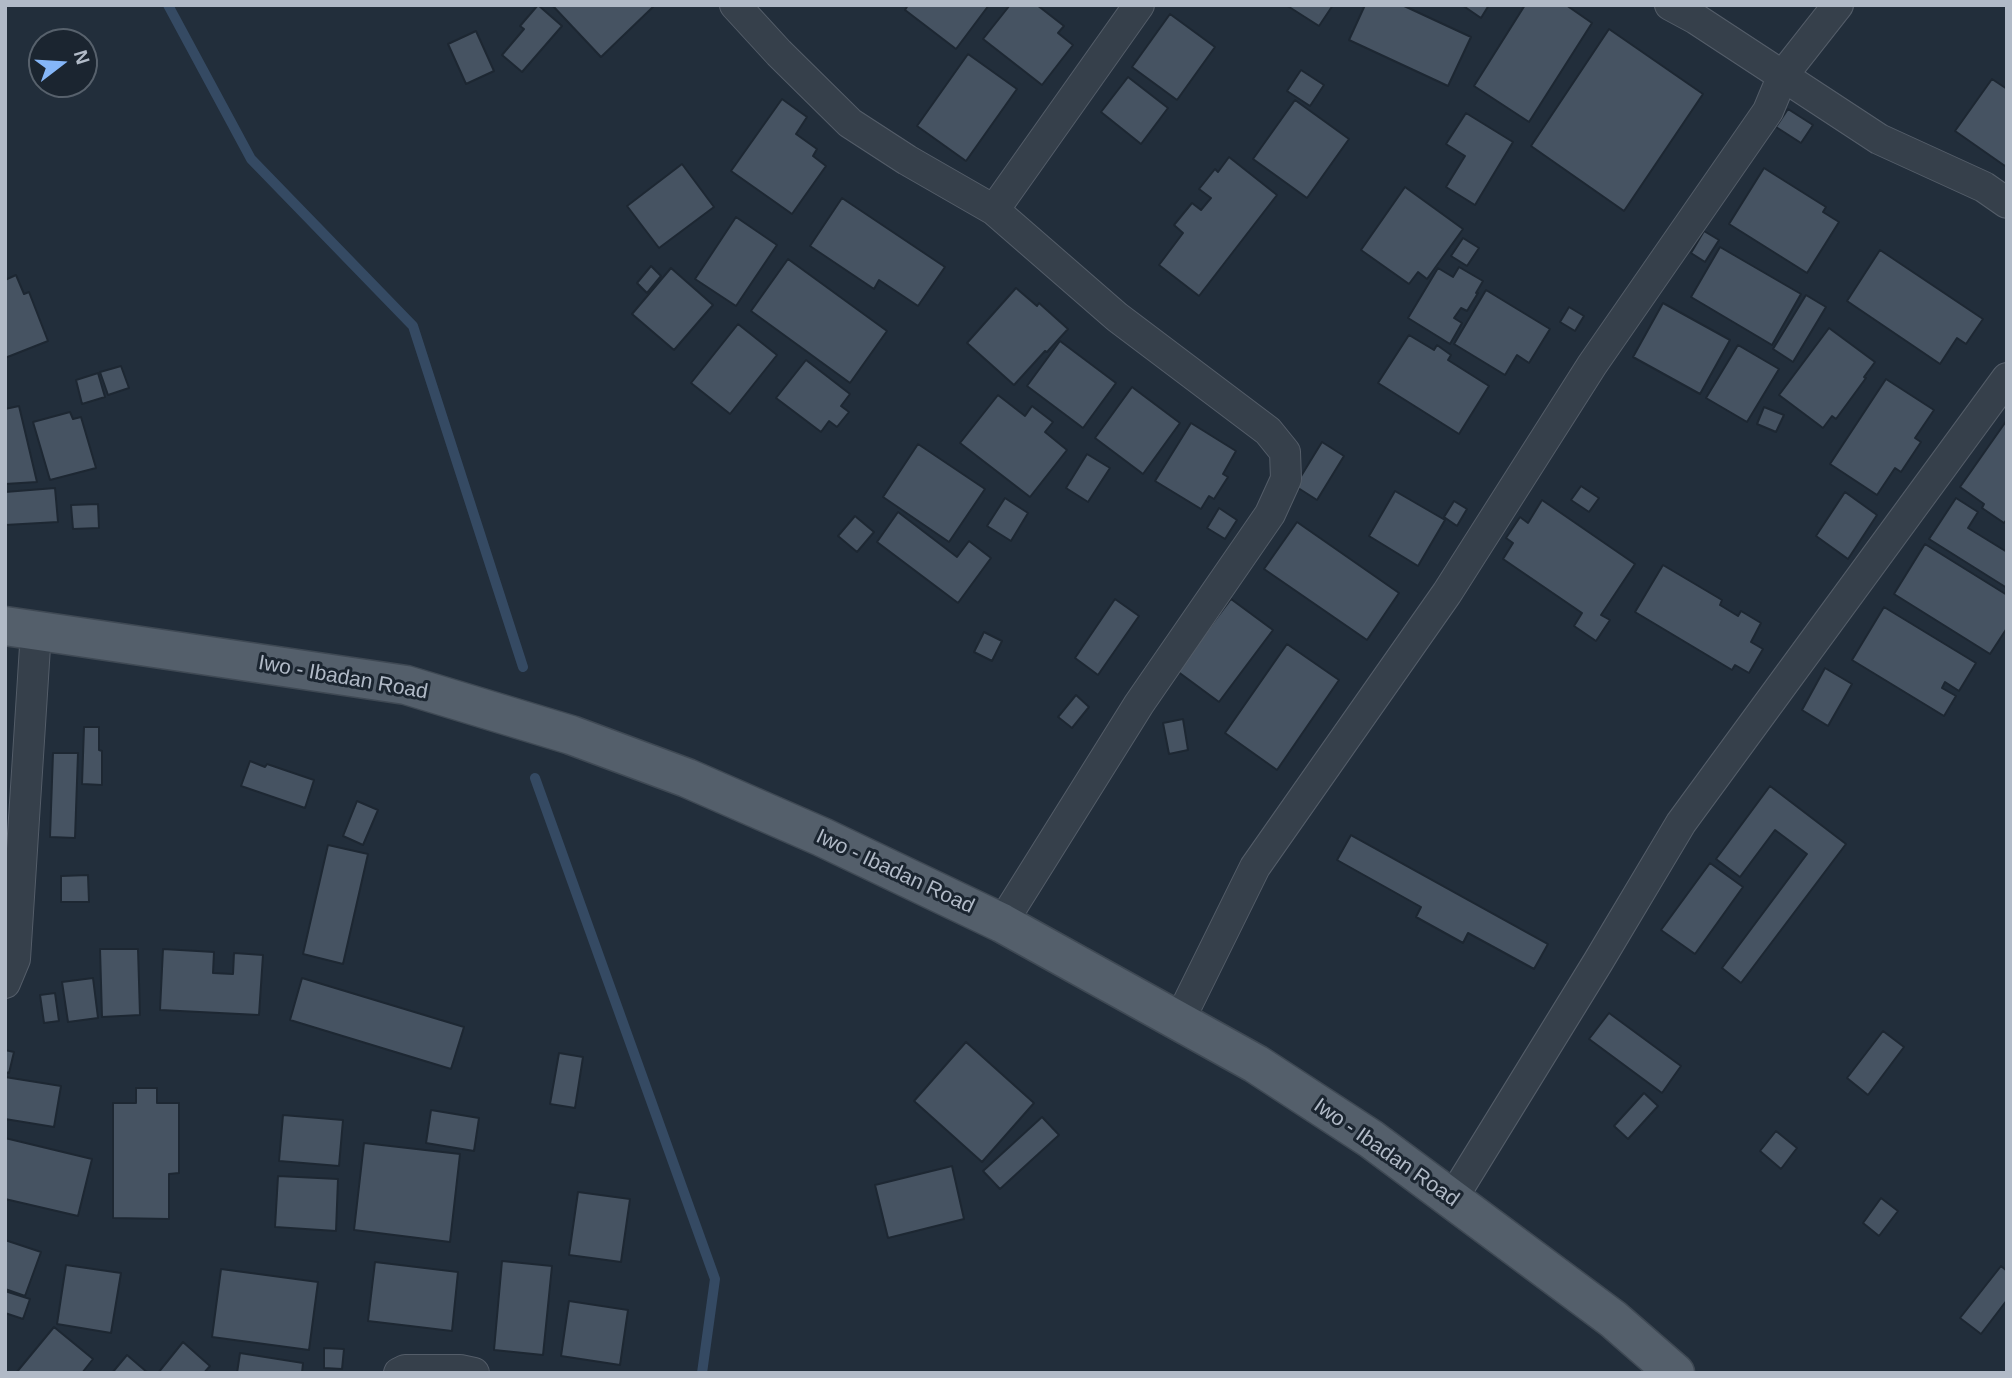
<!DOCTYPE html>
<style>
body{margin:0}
#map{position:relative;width:2012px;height:1378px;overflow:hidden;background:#222e3b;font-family:Arial,sans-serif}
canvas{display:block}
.frame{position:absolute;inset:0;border:7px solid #b1bac7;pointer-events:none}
.north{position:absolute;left:28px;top:28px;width:70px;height:70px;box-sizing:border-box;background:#1b2530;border:2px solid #57616c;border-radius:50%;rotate:73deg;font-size:19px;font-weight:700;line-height:28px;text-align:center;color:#b1bac7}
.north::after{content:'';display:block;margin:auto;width:24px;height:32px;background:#85b6f8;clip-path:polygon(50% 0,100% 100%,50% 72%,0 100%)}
</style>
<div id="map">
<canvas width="2012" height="1378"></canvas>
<div class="frame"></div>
<div class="north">N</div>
</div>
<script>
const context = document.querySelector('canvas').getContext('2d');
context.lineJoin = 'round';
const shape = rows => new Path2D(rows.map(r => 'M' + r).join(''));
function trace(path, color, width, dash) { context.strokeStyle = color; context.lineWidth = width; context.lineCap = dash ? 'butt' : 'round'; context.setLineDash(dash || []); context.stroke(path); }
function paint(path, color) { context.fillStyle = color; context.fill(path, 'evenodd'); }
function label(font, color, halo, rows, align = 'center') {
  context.font = font + ' Arial,sans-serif'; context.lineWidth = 6; context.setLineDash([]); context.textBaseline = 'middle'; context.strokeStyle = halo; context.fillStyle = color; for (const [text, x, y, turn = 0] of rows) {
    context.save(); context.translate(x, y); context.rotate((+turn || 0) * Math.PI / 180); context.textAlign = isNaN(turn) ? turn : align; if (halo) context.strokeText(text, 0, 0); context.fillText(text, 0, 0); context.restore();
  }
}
trace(shape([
 [168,5,251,159,413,326,523,667],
 [535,778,715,1279,702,1373]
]), '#354a63', 10);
const building = shape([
 [538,5,562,26,522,72,502,55,524,29,520,26,538,5],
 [552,5,655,5,601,57,552,5],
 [908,5,989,5,956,49,905,10,908,5],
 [1010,5,1037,5,1064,26,1058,33,1073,45,1042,85,983,39,1010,5],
 [1286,5,1333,5,1319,26,1286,5],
 [1365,5,1402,5,1471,37,1448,86,1349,40,1365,5],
 [1462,5,1489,5,1481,18,1462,5],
 [1525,5,1566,5,1592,23,1529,122,1474,86,1525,5],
 [1170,14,1215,47,1177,100,1132,67,1170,14],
 [1609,29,1703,94,1624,211,1531,146,1609,29],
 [476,31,494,71,466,84,448,44,476,31],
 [968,54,1017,89,966,161,917,126,968,54],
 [1301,70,1324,85,1310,106,1287,91,1301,70],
 [1128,77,1168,108,1141,144,1101,112,1128,77],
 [1992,79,2007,89,2007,163,2005,166,1955,131,1992,79],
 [782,99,807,117,796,134,817,149,813,156,826,166,792,214,731,171,782,99],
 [1295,100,1349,139,1307,198,1253,159,1295,100],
 [1788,109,1813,125,1801,143,1776,127,1788,109],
 [1466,113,1513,142,1475,205,1446,187,1465,156,1446,144,1466,113],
 [1229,157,1277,195,1199,296,1159,265,1183,233,1174,225,1192,203,1201,210,1211,198,1199,189,1215,169,1218,172,1229,157],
 [682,164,714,207,659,248,627,206,682,164],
 [1764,168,1826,207,1823,212,1839,222,1807,273,1729,224,1764,168],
 [1405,187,1463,229,1427,279,1418,272,1409,284,1361,250,1405,187],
 [842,198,945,267,918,306,879,280,874,289,810,246,842,198],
 [736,217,777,245,736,306,695,279,736,217],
 [1704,231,1719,240,1705,262,1691,253,1704,231],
 [1463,238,1479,248,1467,266,1451,256,1463,238],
 [1720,247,1801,294,1772,345,1691,297,1720,247],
 [1880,250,1983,319,1966,344,1957,338,1940,364,1847,301,1880,250],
 [788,259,887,331,850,383,751,311,788,259],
 [651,266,661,276,647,293,637,283,651,266],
 [1459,267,1483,281,1476,293,1478,293,1467,311,1461,308,1454,318,1462,323,1450,344,1408,318,1438,268,1453,277,1459,267],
 [671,268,713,305,674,350,632,314,671,268],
 [16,275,24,294,29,292,48,341,5,358,5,280,16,275],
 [1016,288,1037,306,1039,303,1068,329,1047,352,1045,351,1014,385,967,343,1016,288],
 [1486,290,1550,329,1529,363,1517,355,1505,375,1454,344,1486,290],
 [1806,295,1826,307,1793,362,1773,349,1806,295],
 [1663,303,1730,340,1700,394,1633,357,1663,303],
 [1569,307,1584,316,1575,331,1560,322,1569,307],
 [738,324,777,355,730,414,691,383,738,324],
 [1829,328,1875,362,1864,377,1866,378,1836,419,1832,416,1823,428,1779,395,1829,328],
 [1409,335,1434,350,1437,345,1451,355,1448,360,1489,386,1459,434,1378,383,1409,335],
 [1060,341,1116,383,1083,428,1027,386,1060,341],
 [1738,345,1779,369,1747,422,1706,398,1738,345],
 [806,360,850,394,841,406,849,412,837,427,829,421,821,432,776,398,806,360],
 [121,366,129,388,108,395,100,372,121,366],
 [98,373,105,397,82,404,76,380,98,373],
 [1886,379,1934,410,1915,438,1921,442,1901,472,1895,468,1877,495,1830,464,1886,379],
 [1132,387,1180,423,1143,474,1095,438,1132,387],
 [998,395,1025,416,1032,406,1053,422,1045,432,1067,450,1030,497,960,443,998,395],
 [19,406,37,482,5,484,5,409,19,406],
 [1764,407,1784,415,1776,432,1757,424,1764,407],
 [70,412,73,419,81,417,96,468,50,480,33,422,70,412],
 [2007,420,2007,519,2004,523,1982,508,1984,504,1960,487,2007,420],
 [1191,423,1236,451,1223,474,1228,477,1214,499,1209,496,1201,509,1155,481,1191,423],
 [1322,442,1344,456,1317,500,1295,486,1322,442],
 [918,444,985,489,949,542,883,497,918,444],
 [1087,454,1110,468,1088,502,1066,488,1087,454],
 [1581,486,1599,498,1589,512,1571,500,1581,486],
 [55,488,58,522,5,525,5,492,55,488],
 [1395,491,1445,520,1418,566,1369,536,1395,491],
 [1845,492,1877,515,1848,559,1816,536,1845,492],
 [1005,498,1028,513,1011,541,987,526,1005,498],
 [1956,498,1978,512,1968,528,2007,552,2007,588,1929,539,1956,498],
 [1542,500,1635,564,1601,615,1610,620,1596,641,1574,626,1582,613,1503,559,1513,543,1506,538,1520,517,1528,523,1542,500],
 [1454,501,1467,509,1457,526,1444,517,1454,501],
 [98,504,99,528,73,529,71,505,98,504],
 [1219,508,1237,520,1225,539,1207,528,1219,508],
 [898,512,957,557,969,541,991,558,958,603,877,542,898,512],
 [855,516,874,532,857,552,838,536,855,516],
 [1297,522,1399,593,1367,640,1264,569,1297,522],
 [1925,544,2007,595,2007,628,1990,654,1894,594,1925,544],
 [1663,565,1722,600,1720,605,1738,616,1741,611,1761,623,1751,642,1763,649,1749,673,1735,665,1732,670,1635,612,1663,565],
 [1115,599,1139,616,1098,675,1075,658,1115,599],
 [1231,599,1273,630,1219,702,1177,671,1231,599],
 [1884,607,1976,663,1959,691,1945,682,1942,688,1956,696,1944,716,1852,660,1884,607],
 [984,632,1002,641,992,661,974,652,984,632],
 [1287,644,1339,680,1277,770,1225,733,1287,644],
 [1825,668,1852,684,1828,726,1802,710,1825,668],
 [1076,695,1089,707,1072,728,1058,717,1076,695],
 [1183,719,1188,750,1169,754,1163,723,1183,719],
 [84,727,99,727,99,750,102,751,102,785,82,784,84,727],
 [53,753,78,753,75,838,50,837,53,753],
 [250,761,265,767,267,764,314,780,305,808,241,786,250,761],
 [1770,786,1846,844,1741,983,1722,968,1807,854,1775,830,1740,877,1716,859,1770,786],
 [357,801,378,810,363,845,343,836,357,801],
 [1351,835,1548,944,1534,969,1468,933,1463,943,1416,917,1421,907,1337,860,1351,835],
 [328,845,368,854,343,964,303,954,328,845],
 [1710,863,1743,887,1695,954,1661,930,1710,863],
 [88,875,89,902,61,902,61,876,88,875],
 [100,949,138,949,140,1015,102,1017,100,949],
 [163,949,214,952,213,973,233,974,234,953,263,955,259,1015,160,1010,163,949],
 [93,978,98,1018,68,1022,62,982,93,978],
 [302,978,464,1027,451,1069,290,1020,302,978],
 [55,993,59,1021,44,1023,40,995,55,993],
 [1609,1013,1681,1066,1662,1093,1589,1039,1609,1013],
 [1883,1031,1904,1047,1868,1095,1847,1078,1883,1031],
 [966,1042,1034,1103,982,1162,914,1101,966,1042],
 [5,1050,14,1052,9,1073,5,1072,5,1050],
 [559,1053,583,1057,575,1108,550,1104,559,1053],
 [5,1077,61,1086,54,1127,5,1119,5,1077],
 [136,1088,157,1088,157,1103,179,1103,179,1173,169,1174,169,1219,113,1218,113,1103,136,1103,136,1088],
 [1644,1093,1658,1106,1628,1139,1614,1126,1644,1093],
 [431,1110,479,1118,474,1151,426,1143,431,1110],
 [283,1115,343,1120,339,1166,279,1161,283,1115],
 [1042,1117,1059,1135,1000,1189,983,1171,1042,1117],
 [1776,1131,1797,1148,1781,1169,1760,1151,1776,1131],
 [5,1138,92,1159,78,1216,5,1199,5,1138],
 [364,1143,460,1154,450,1242,354,1230,364,1143],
 [952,1166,964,1219,888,1238,875,1185,952,1166],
 [278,1176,338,1179,336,1231,275,1227,278,1176],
 [578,1192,630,1199,621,1262,569,1255,578,1192],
 [1881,1198,1898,1211,1879,1236,1863,1223,1881,1198],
 [5,1240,41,1252,25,1296,5,1289,5,1240],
 [502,1261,552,1266,543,1355,494,1350,502,1261],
 [375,1262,458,1272,452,1331,368,1321,375,1262],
 [66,1265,121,1273,111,1333,57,1324,66,1265],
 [2001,1266,2007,1271,2007,1300,1981,1334,1960,1318,2001,1266],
 [221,1269,318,1282,309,1350,212,1337,221,1269],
 [5,1291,30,1299,23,1319,5,1313,5,1291],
 [569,1301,628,1310,620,1365,561,1356,569,1301],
 [54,1327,93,1359,82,1373,16,1373,54,1327],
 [183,1342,210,1366,204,1373,158,1373,183,1342],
 [324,1348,344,1349,342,1369,324,1368,324,1348],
 [240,1353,303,1363,302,1373,237,1373,240,1353],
 [127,1355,148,1373,112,1373,127,1355]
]);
paint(building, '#465362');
trace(building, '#1d2732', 2);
const street = shape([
 [735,5,779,53,850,123,907,160,994,210,1117,317,1268,431,1285,452,1286,479,1270,514,1139,704,1002,923],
 [1670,5,1696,19,1879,139,1984,187,2007,203],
 [994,210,1139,5],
 [5,983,15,959,36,631],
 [1179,1021,1255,867,1447,593,1592,365,1768,111,1783,75,1838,5],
 [1452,1199,1598,962,1681,823,2007,378],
 [399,1373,405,1370,460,1370,474,1373]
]);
const primary = shape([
 [5,626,406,685,571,735,687,778,822,837,1002,923,1256,1064,1371,1139,1613,1319,1675,1373]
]);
trace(street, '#545d69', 32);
trace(primary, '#3f4954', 41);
trace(street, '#36404b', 30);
trace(primary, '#545f6b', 38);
label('21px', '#b1bac7', '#1b2530', [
 ["Iwo - Ibadan Road",343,678,10],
 ["Iwo - Ibadan Road",895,872,25],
 ["Iwo - Ibadan Road",1386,1153,35]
]);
</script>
